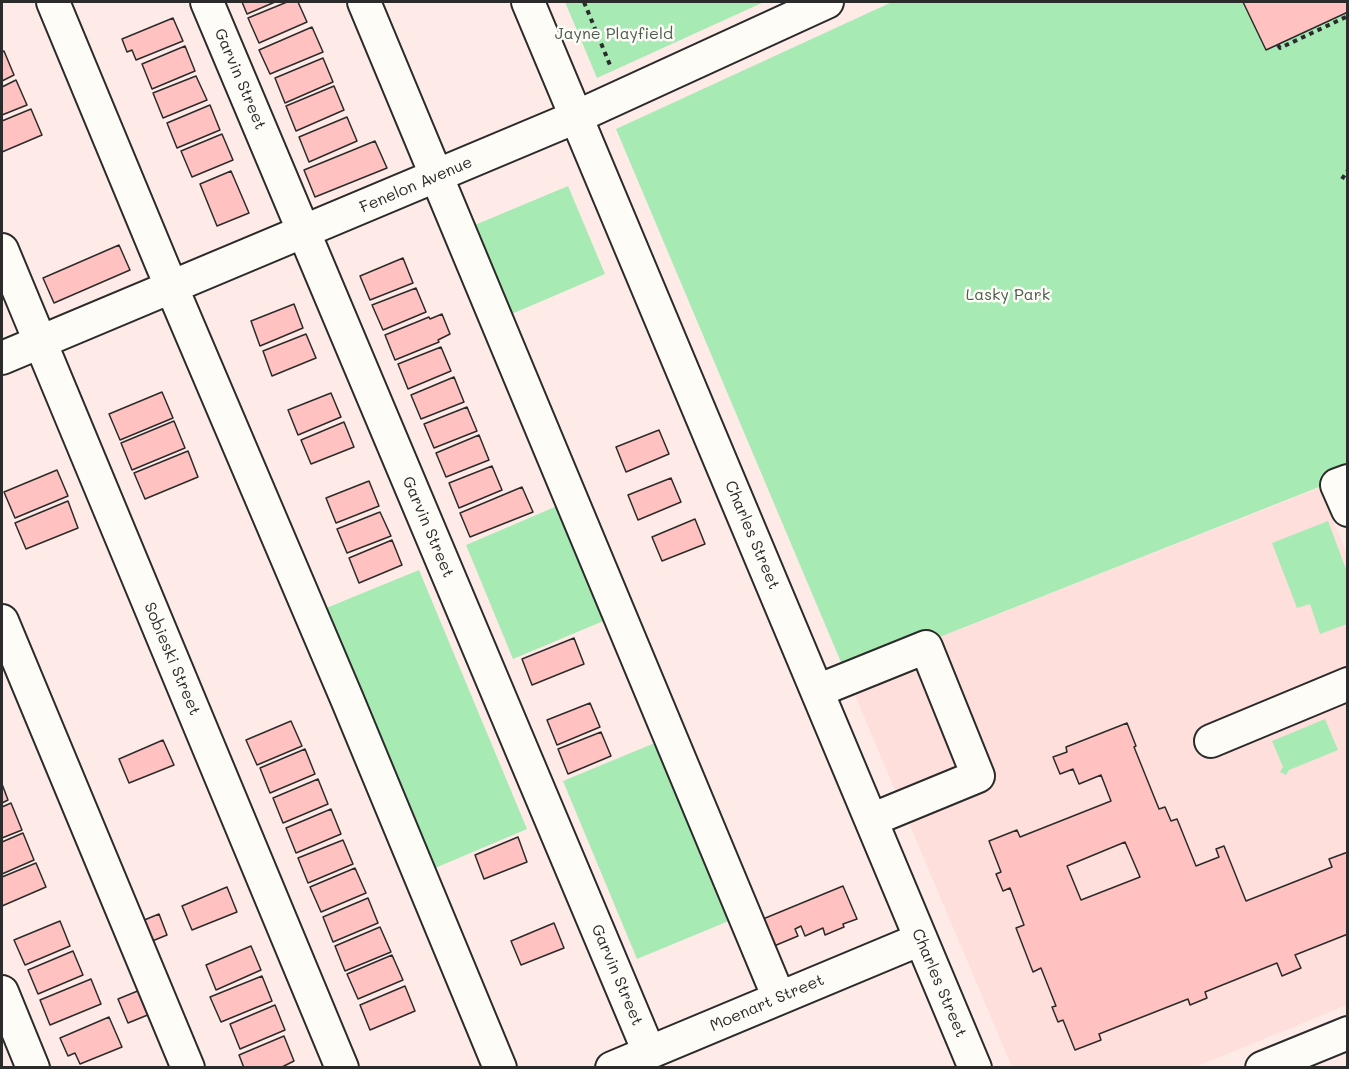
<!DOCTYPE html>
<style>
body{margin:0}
#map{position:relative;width:1349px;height:1069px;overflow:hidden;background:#feebe7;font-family:Mali,sans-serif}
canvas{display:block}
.frame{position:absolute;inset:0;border:3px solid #2b2b2b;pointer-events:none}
</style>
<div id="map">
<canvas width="1349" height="1069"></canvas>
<div class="frame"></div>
</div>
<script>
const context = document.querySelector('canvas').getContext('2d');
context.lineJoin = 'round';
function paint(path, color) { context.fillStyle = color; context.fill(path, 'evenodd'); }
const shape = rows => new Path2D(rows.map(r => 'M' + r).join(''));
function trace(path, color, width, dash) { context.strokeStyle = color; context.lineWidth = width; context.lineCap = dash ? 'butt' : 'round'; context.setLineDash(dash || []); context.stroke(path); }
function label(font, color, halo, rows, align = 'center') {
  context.font = font + ' Mali,sans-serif'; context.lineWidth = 5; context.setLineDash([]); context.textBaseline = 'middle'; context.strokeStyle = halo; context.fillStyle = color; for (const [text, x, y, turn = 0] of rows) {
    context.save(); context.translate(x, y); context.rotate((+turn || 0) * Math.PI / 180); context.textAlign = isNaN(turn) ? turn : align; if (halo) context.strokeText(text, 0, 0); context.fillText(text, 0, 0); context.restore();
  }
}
paint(shape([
 [1319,488,1347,554,1347,1005,1195,1067,1012,1067,846,674]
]), '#fedfdc');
paint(shape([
 [565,2,764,2,597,78],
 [892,2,1347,2,1347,476,846,674,616,129],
 [568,186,605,274,507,316,470,227],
 [564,503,613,617,513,659,466,545],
 [1328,521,1347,572,1347,624,1320,634,1310,604,1297,608,1272,543],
 [419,570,527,829,428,871,319,611],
 [1325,719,1338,750,1289,770,1286,775,1280,772,1283,767,1272,741],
 [662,740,736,918,637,959,563,781]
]), '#a8eab4');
const building = shape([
 [242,2,275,2,247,14,242,2],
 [287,2,298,2,307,22,259,43,248,18,287,2],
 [1243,2,1348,2,1348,12,1266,50,1243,2],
 [173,18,183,41,136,60,132,50,127,52,122,39,173,18],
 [312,27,323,52,270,74,259,50,312,27],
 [185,46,195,71,152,89,142,64,185,46],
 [4,51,14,75,2,81,2,52,4,51],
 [323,58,333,82,285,103,275,78,323,58],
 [196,76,207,100,163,118,153,93,196,76],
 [16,80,27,105,2,115,2,87,16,80],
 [334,86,344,110,296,131,286,106,334,86],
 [210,105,220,130,177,148,167,123,210,105],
 [31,109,42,135,2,152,2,121,31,109],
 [347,117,357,141,309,162,299,137,347,117],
 [222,134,233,160,192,177,181,151,222,134],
 [375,141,387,168,315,197,304,170,375,141],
 [231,171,249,213,217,226,200,184,231,171],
 [119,245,130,270,54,303,43,278,119,245],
 [403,258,413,283,370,300,360,276,403,258],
 [416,288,426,312,383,330,372,305,416,288],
 [294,304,303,328,260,346,251,321,294,304],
 [442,314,450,334,438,340,439,342,395,360,385,335,429,317,430,319,442,314],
 [306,334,316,358,272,376,263,351,306,334],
 [441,347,451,371,408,389,398,364,441,347],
 [454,377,464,402,421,419,411,395,454,377],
 [162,392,173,418,120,440,109,414,162,392],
 [331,393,341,417,298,435,288,410,331,393],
 [467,407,477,431,434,448,424,424,467,407],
 [174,421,185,448,132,470,121,443,174,421],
 [344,422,354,447,311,464,301,440,344,422],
 [659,430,669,454,626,472,616,447,659,430],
 [479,435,489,460,446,477,436,453,479,435],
 [188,451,198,477,145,499,134,473,188,451],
 [492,466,502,490,459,508,449,483,492,466],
 [57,470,68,496,15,518,4,492,57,470],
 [671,478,681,502,638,520,628,495,671,478],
 [369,481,379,506,336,523,326,498,369,481],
 [522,487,533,512,470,537,460,513,522,487],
 [68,501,78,528,26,549,15,523,68,501],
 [380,512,391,536,347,553,337,529,380,512],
 [695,519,705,544,662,561,652,537,695,519],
 [392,540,402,565,359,583,349,558,392,540],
 [574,638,584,664,532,685,522,659,574,638],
 [590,703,600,727,557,745,547,720,590,703],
 [291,721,302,746,257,765,246,740,291,721],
 [1127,723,1136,746,1134,747,1159,809,1165,807,1171,821,1177,819,1196,866,1219,857,1216,849,1224,846,1246,901,1332,867,1329,859,1348,852,1348,934,1295,955,1301,968,1282,976,1277,963,1205,992,1207,998,1190,1005,1188,999,1099,1034,1101,1040,1075,1050,1063,1020,1058,1022,1052,1007,1056,1006,1041,968,1033,972,1016,928,1024,925,1010,888,1003,891,996,874,1001,872,989,841,1017,830,1020,837,1111,801,1101,775,1079,784,1073,769,1060,774,1053,757,1067,752,1066,747,1127,723],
 [1125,842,1140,877,1081,900,1067,866,1125,842],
 [601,732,611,756,568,774,558,749,601,732],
 [163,740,174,765,129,783,119,759,163,740],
 [305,749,315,774,270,793,260,768,305,749],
 [318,779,328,804,283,823,273,798,318,779],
 [2,784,8,800,2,803,2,784],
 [11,803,22,830,2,838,2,807,11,803],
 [331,809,341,834,296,853,286,828,331,809],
 [23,833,34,860,2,874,2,842,23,833],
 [518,837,527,862,484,879,475,855,518,837],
 [343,840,353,864,308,883,298,858,343,840],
 [36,863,46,887,2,906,2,877,36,863],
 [355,868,366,893,321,912,310,887,355,868],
 [843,886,857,919,843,924,844,927,825,935,823,928,805,936,801,926,795,929,798,936,774,946,763,919,843,886],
 [227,887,237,912,192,930,182,906,227,887],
 [368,898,378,923,333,942,323,917,368,898],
 [159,914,167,935,145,944,137,923,159,914],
 [60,921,70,946,25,965,14,940,60,921],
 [554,923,564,948,521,965,511,941,554,923],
 [380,927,391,952,345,971,335,946,380,927],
 [251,946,261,970,216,990,206,965,251,946],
 [73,951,83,975,38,994,28,970,73,951],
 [392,955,403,980,358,999,347,974,392,955],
 [262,976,272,1001,221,1022,210,997,262,976],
 [91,979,101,1004,50,1025,40,1000,91,979],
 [405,986,415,1011,370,1030,360,1005,405,986],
 [145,988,155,1012,128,1023,118,999,145,988],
 [275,1005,285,1030,240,1049,230,1024,275,1005],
 [109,1017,122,1047,80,1064,75,1053,68,1056,60,1038,109,1017],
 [284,1036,294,1061,280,1068,244,1068,239,1055,284,1036]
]);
paint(building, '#ffc2c1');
trace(building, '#2b2b2b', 1.5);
const minor = shape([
 [53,2,163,267,347,699,500,1068],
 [207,2,649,1052],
 [364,2,779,998],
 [528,2,975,1068],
 [2,250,342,1068],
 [2,358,576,117,827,2],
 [1348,481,1337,485,1348,510],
 [2,621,188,1068],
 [817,691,926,647,978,776,871,820],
 [1211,741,1348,684],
 [2,992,33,1068],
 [612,1068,921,939],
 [1262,1068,1348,1033]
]);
trace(minor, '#2b2b2b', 36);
trace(shape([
 [584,2,610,65],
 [1278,45,1280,48,1348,16],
 [1342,179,1348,170]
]), '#2b2b2b', 4, [4.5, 4.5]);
trace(minor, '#fdfcf7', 32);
label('16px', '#4a5b4d', '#fdfcf7', [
 ["Jayne Playfield",614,34],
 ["Lasky Park",1008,295]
]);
label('16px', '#2b2b2b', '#fdfcf7', [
 ["Garvin Street",240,79,67],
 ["Fenelon Avenue",416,185,-23],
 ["Garvin Street",428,527,67],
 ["Charles Street",752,535,67],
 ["Sobieski Street",172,659,67],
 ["Garvin Street",617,975,67],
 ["Charles Street",939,983,67],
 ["Moenart Street",767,1003,-23]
]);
</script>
